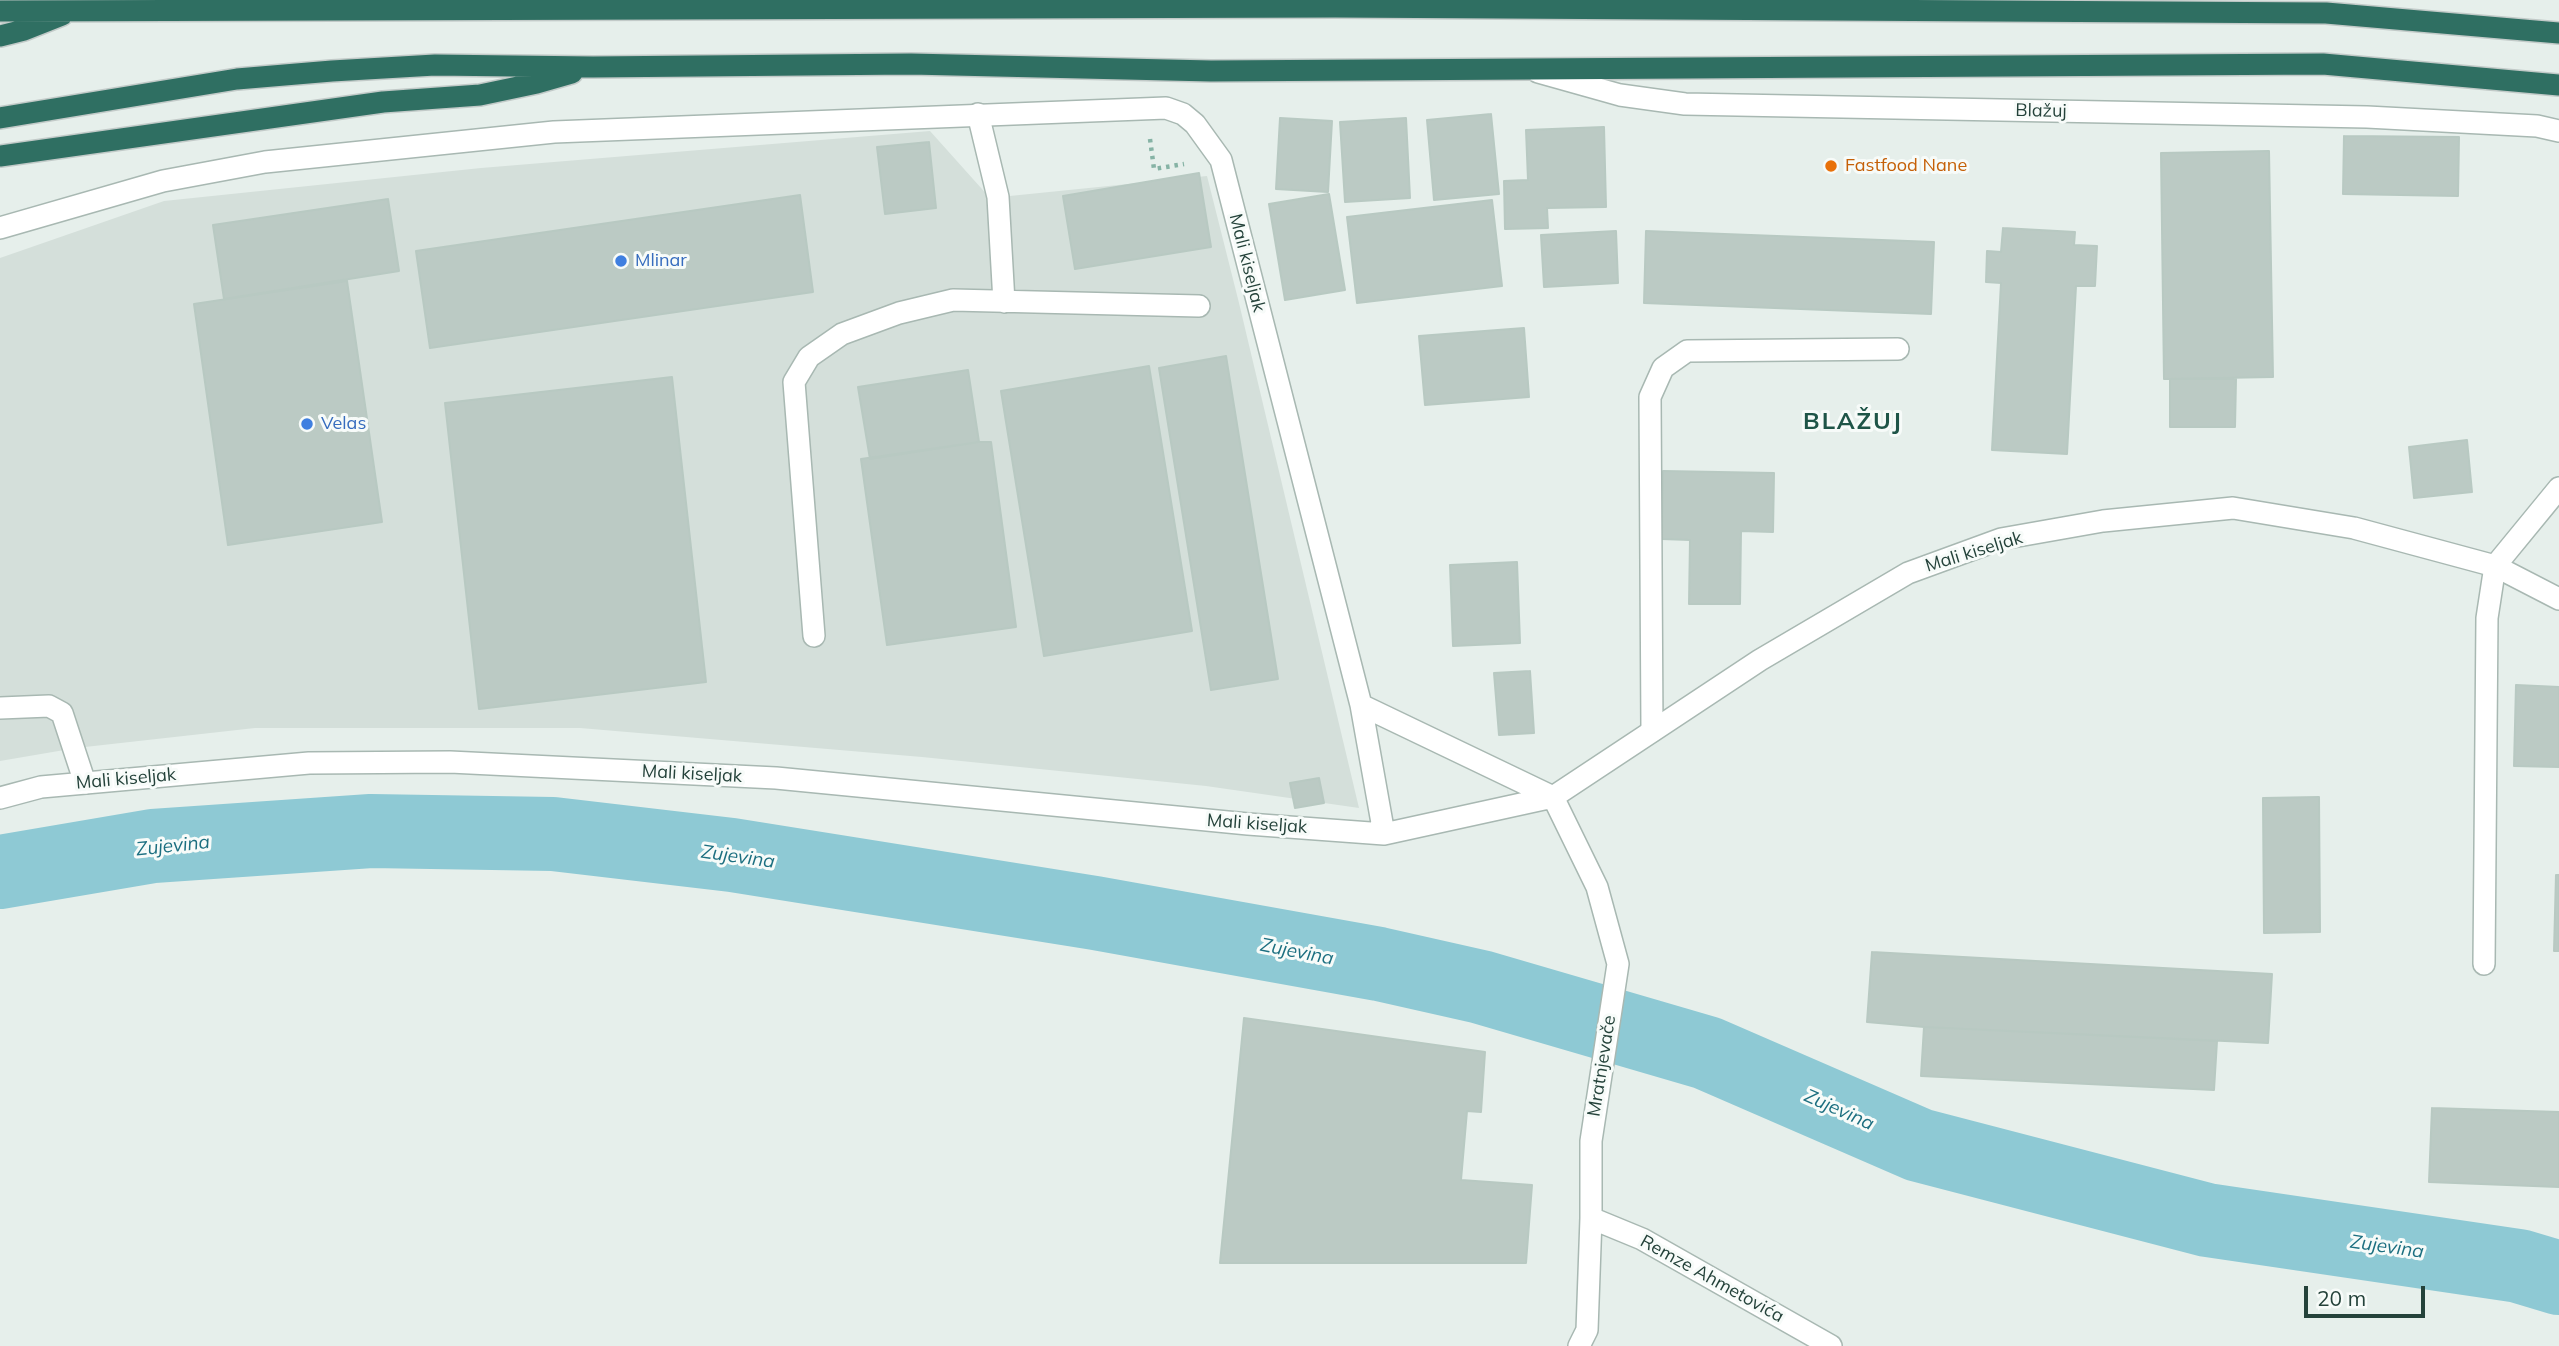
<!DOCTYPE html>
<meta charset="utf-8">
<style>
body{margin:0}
#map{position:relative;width:2559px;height:1346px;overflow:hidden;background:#e6efeb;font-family:Mulish,sans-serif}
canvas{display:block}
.scale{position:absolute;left:2304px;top:1286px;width:121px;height:32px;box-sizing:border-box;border:4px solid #24423a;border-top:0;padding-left:9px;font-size:21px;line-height:24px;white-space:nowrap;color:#24423a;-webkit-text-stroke:5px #f7fbf9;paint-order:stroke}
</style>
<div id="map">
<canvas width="2559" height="1346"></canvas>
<div class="scale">20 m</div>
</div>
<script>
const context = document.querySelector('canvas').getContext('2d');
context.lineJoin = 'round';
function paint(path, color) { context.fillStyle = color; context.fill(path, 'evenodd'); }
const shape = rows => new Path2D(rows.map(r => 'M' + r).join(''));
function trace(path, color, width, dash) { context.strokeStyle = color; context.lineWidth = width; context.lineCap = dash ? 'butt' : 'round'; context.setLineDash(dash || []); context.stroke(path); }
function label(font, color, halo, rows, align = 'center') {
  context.font = font + ' Mulish,sans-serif'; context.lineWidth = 6; context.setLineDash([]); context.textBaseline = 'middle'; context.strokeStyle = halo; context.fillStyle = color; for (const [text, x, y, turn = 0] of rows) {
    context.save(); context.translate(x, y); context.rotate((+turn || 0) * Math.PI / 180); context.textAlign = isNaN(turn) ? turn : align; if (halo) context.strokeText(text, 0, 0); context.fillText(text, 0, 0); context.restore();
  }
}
paint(shape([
 [930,131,990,198,1207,176,1239,303,1359,808,1206,786,922,757,580,728,255,728,76,748,0,761,0,258,164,201,481,168]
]), '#d4dfda');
trace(shape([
 [0,872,153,846,371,831,553,834,732,855,1095,913,1379,964,1481,987,1707,1053,1919,1145,2207,1220,2519,1266,2559,1278]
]), '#8ec9d4', 74);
const building = shape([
 [1491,114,1499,194,1434,200,1427,120,1491,114],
 [1280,118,1332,121,1328,192,1276,189,1280,118],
 [1406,118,1410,198,1345,202,1340,122,1406,118],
 [1604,127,1606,207,1547,208,1548,228,1505,229,1504,181,1528,180,1526,130,1604,127],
 [2344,136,2459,137,2458,196,2343,194,2344,136],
 [929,142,936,208,885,214,877,147,929,142],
 [2269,151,2273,377,2164,379,2161,153,2269,151],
 [1199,173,1211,247,1075,269,1063,196,1199,173],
 [1329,194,1345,290,1285,300,1269,204,1329,194],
 [800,195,813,292,430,348,416,251,800,195],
 [388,199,399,271,224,299,213,225,388,199],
 [1492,200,1502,286,1357,303,1347,217,1492,200],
 [2003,228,2075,232,2074,245,2097,246,2095,286,2076,286,2067,454,1992,450,2001,283,1986,282,1987,251,2001,252,2003,228],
 [1616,231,1618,283,1544,287,1541,235,1616,231],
 [1646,231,1934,242,1931,314,1644,303,1646,231],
 [347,281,382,522,228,545,194,304,347,281],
 [1524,328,1529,397,1425,405,1419,336,1524,328],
 [1226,356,1278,679,1211,690,1159,368,1226,356],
 [1149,366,1192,631,1044,656,1001,391,1149,366],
 [968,370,979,442,870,459,858,387,968,370],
 [672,377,706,682,479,709,445,403,672,377],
 [2170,379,2236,379,2235,427,2170,427,2170,379],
 [2467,440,2472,492,2414,498,2409,447,2467,440],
 [979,442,991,442,1016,627,887,645,861,459,979,442],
 [1663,471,1774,473,1773,532,1741,531,1740,604,1689,604,1690,540,1662,539,1663,471],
 [1517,562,1520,643,1453,646,1450,565,1517,562],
 [1530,671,1534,733,1499,735,1494,673,1530,671],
 [2516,685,2559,687,2559,767,2514,766,2516,685],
 [1319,778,1324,803,1295,808,1290,783,1319,778],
 [2319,797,2320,932,2264,933,2263,798,2319,797],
 [2556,875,2559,875,2559,951,2554,951,2556,875],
 [1872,952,2272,974,2268,1043,1924,1027,1867,1022,1872,952],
 [1244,1018,1485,1052,1481,1112,1467,1111,1461,1180,1532,1185,1526,1263,1220,1263,1244,1018],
 [1924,1027,2217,1041,2214,1090,1921,1076,1924,1027],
 [2432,1108,2559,1112,2559,1187,2429,1182,2432,1108]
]);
paint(building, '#bbcac4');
trace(building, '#b8c9c2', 2);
const lane = shape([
 [978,114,998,197,1004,302],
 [814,636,794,382,809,357,842,334,899,313,953,300,1199,306],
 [0,708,49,706,62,713,85,783],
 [1652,731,1650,397,1663,368,1687,351,1898,349],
 [2484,964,2487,618,2495,566]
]);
const street = shape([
 [1538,72,1620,95,1685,104,2367,117,2537,126,2559,131],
 [0,228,163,181,265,162,554,132,1166,108,1183,114,1195,124,1221,160,1361,705,1384,834],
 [2495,566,2559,488],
 [1361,705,1553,797,1597,887,1618,964,1591,1141,1591,1218,1587,1330,1579,1346],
 [0,798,41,787,309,763,450,762,776,778,1248,824,1384,834,1553,797,1760,660,1908,573,2001,539,2103,521,2233,508,2354,528,2495,566,2559,599],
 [1591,1218,1642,1239,1831,1346]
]);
const highway = shape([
 [0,11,1335,7,2326,13,2559,33],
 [0,36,24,30,62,15],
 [0,118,237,79,332,71,435,65,593,67,911,64,1211,71,2323,64,2559,85],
 [0,156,383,102,480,95,537,83,572,73]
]);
trace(lane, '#a8b8b2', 24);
trace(street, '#a8b8b2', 24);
trace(highway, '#c2cac8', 24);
trace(shape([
 [1150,139,1154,169,1184,164]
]), '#86b3a5', 4.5, [3.5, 5]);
trace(lane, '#fff', 21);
trace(street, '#fff', 21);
trace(highway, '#2f6f62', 21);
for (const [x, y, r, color] of [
 [1831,166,7,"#e8710a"],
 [621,261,7,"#3f7fe0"],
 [307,424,7,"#3f7fe0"]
]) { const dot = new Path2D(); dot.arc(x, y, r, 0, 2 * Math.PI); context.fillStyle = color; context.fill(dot); trace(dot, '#f7fbf9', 2.5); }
label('18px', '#24423a', '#f7fbf9', [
 ["Blažuj",2041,111,1],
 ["Mali kiseljak",1247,263,76],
 ["Mali kiseljak",1974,552,-17],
 ["Mali kiseljak",692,774,3],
 ["Mali kiseljak",126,779,-5],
 ["Mali kiseljak",1257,824,4],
 ["Mratnjevače",1602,1066,-81],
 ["Remze Ahmetovića",1712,1279,29]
]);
label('18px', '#c56008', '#f7fbf9', [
 ["Fastfood Nane",1845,166]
], 'left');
label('18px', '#366cbe', '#f7fbf9', [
 ["Mlinar",635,261],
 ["Velas",321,424]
], 'left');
label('italic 19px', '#1c6f80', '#f7fbf9', [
 ["Zujevina",173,846,-6],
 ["Zujevina",738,857,8],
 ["Zujevina",1297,952,11],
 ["Zujevina",1839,1110,24],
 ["Zujevina",2387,1247,8]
]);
context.letterSpacing = '2px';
label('bold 24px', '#1f5548', '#f7fbf9', [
 ["BLAŽUJ",1853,422]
]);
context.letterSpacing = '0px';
</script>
